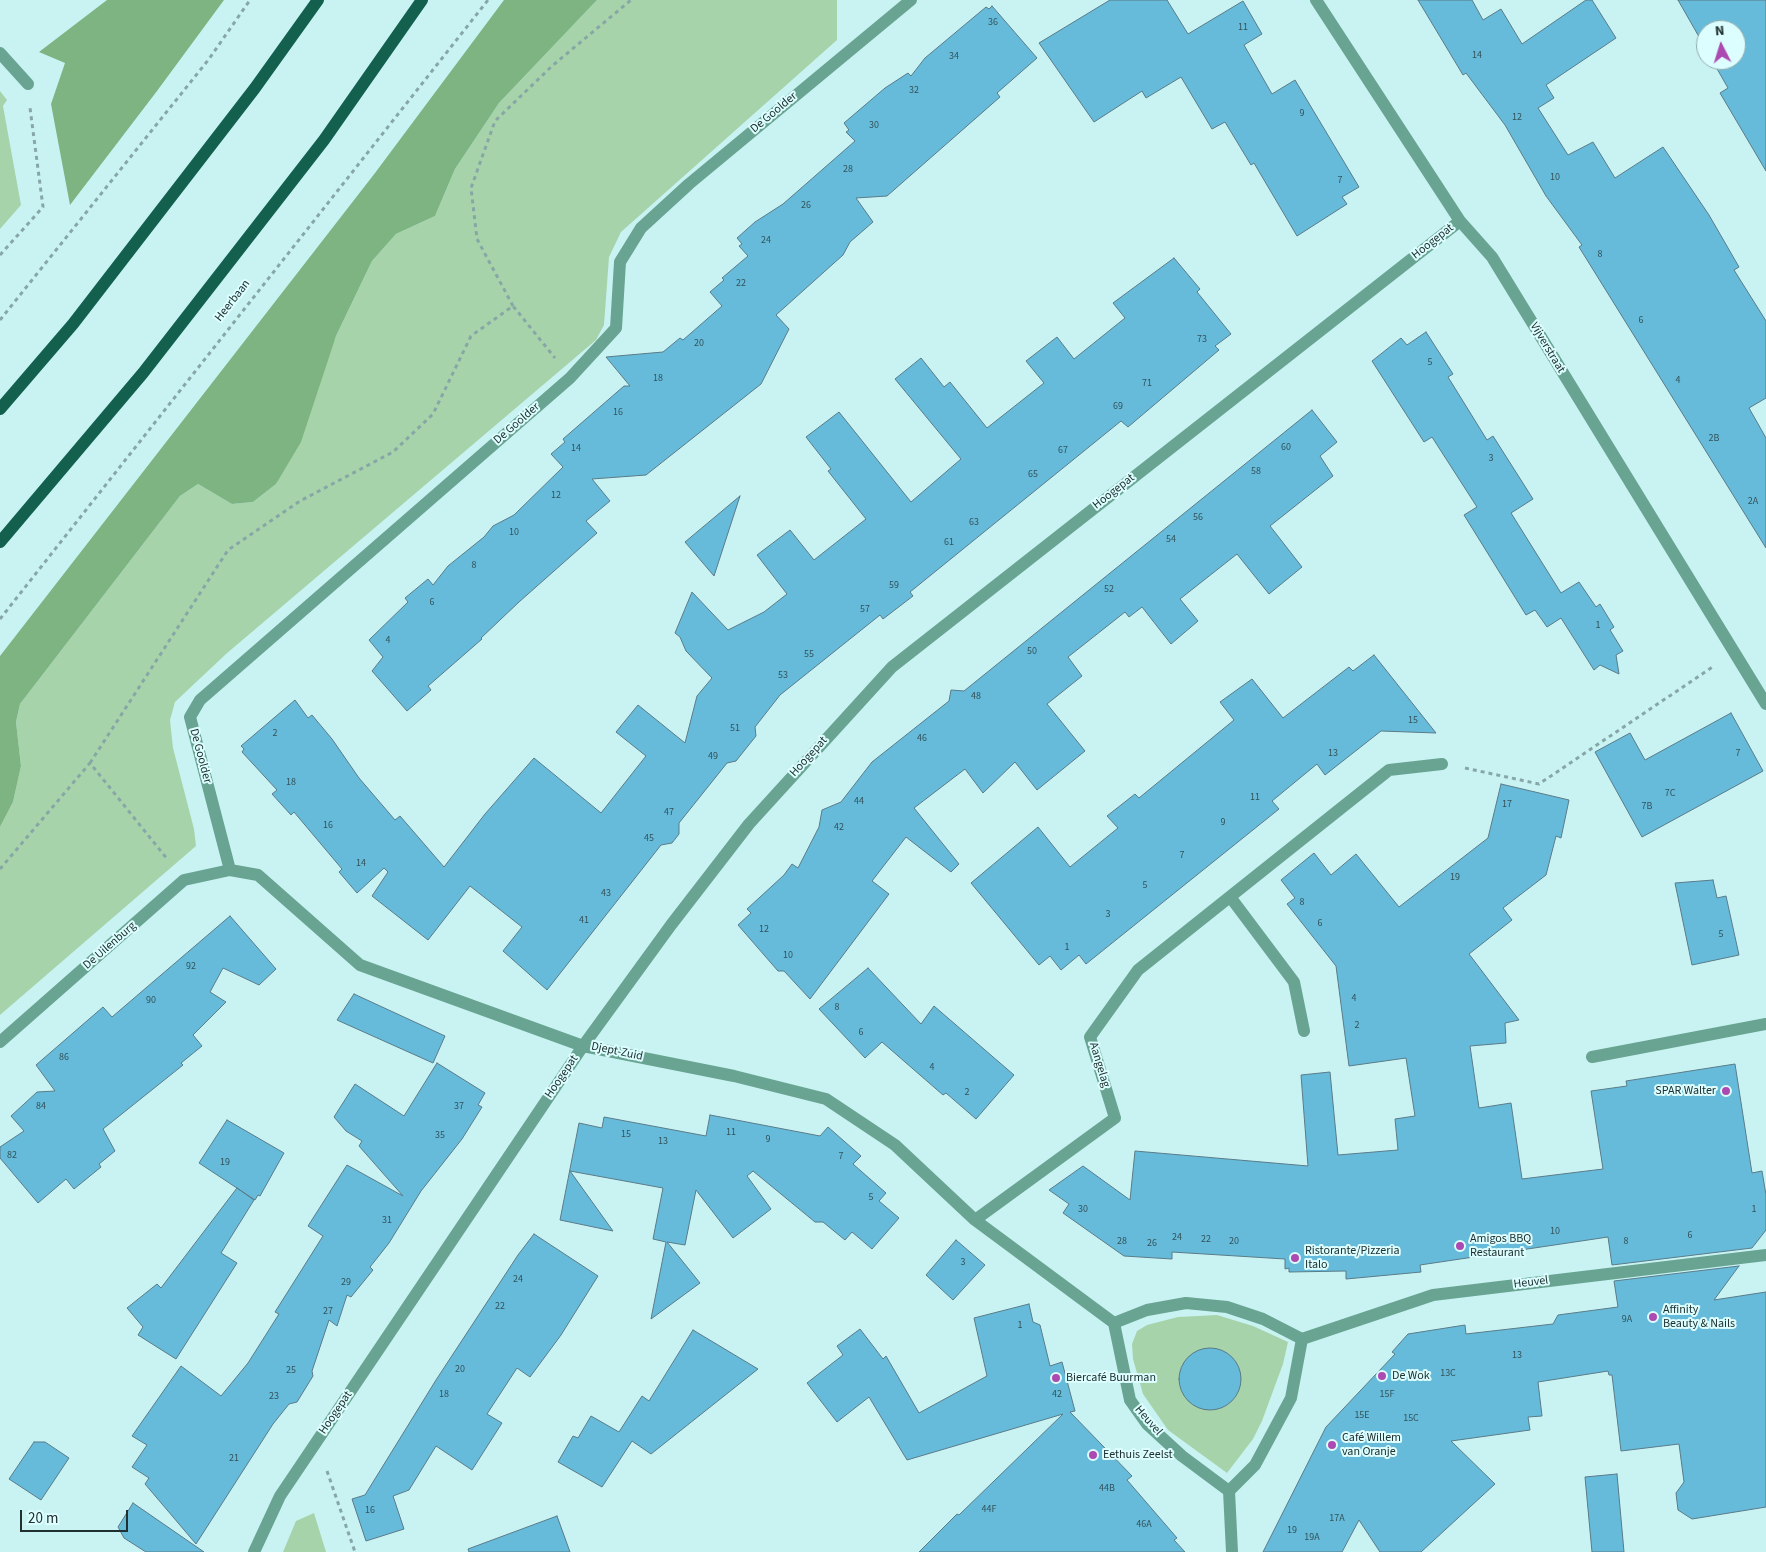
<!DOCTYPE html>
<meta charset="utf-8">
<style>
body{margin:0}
#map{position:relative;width:1766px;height:1552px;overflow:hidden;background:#c9f3f3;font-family:"Source Sans 3",sans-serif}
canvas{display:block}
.north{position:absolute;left:1696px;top:20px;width:50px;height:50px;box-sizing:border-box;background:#ddfeff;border:1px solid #91acac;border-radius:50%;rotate:355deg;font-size:14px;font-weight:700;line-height:20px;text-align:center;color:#203030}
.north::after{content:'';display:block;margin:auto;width:18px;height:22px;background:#ad4ab1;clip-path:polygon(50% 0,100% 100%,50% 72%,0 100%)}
.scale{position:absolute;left:20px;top:1510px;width:108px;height:22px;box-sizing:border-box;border:2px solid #203030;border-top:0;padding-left:6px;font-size:15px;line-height:18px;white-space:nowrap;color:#203030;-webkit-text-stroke:4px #ddfeff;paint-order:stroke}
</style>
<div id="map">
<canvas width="1766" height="1552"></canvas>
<div class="north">N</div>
<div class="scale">20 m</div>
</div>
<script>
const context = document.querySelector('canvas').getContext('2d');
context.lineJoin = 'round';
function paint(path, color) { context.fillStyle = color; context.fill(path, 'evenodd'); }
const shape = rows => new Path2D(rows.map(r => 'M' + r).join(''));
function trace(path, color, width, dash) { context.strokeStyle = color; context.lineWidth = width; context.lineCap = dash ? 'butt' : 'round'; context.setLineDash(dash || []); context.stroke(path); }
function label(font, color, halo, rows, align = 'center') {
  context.font = font + ' "Source Sans 3",sans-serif'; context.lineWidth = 4; context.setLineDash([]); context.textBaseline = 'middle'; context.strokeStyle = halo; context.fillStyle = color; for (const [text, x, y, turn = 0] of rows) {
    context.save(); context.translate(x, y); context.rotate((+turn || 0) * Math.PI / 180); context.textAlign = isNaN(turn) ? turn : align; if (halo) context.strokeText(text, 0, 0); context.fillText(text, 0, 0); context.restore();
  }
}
paint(shape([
 [597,0,837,0,837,40,621,232,609,257,604,325,596,340,226,654,175,702,170,720,173,748,194,829,196,846,0,1015,0,827,13,802,21,766,16,722,20,704,180,496,198,484,232,504,253,502,276,484,336,336,372,261,396,234,435,216,455,169,499,103],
 [0,91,7,100,3,106,21,205,0,229],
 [1217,1315,1253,1326,1288,1342,1283,1364,1262,1421,1253,1439,1227,1473,1168,1430,1143,1394,1133,1359,1132,1344,1137,1331,1147,1325,1178,1317],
 [314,1513,326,1552,283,1552,296,1521]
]), '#a7d3aa');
paint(shape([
 [107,0,224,0,157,91,70,205,51,104,65,63,39,52],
 [504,0,597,0,499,103,455,169,435,216,396,234,372,261,336,336,301,442,276,484,253,502,232,504,198,484,180,496,20,704,16,722,21,766,13,802,0,827,0,656,375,173]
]), '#7db482');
const building = shape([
 [1110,0,1167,0,1188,34,1243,1,1262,34,1244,45,1272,94,1295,80,1359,187,1342,197,1347,204,1297,236,1254,163,1251,165,1225,122,1212,129,1181,77,1146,98,1142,91,1094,122,1039,43,1110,0],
 [1418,0,1472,0,1483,20,1501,9,1522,44,1586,0,1592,0,1616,38,1546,85,1554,98,1538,108,1568,155,1593,142,1615,178,1663,147,1709,215,1739,267,1734,270,1766,321,1766,398,1749,408,1766,438,1766,548,1579,247,1582,245,1546,196,1505,125,1466,73,1463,75,1418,0],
 [1678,0,1766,0,1766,171,1720,93,1728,88,1712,60,1736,60,1736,30,1706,30,1706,49,1678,0],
 [992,6,1037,58,997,93,1000,97,887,196,856,198,873,222,850,242,843,255,776,315,789,329,761,384,646,475,592,479,610,501,586,521,597,533,519,602,481,638,482,639,428,686,431,690,407,711,372,671,383,657,369,640,408,602,405,598,428,579,433,585,448,566,484,537,493,526,514,515,563,467,551,454,565,442,563,439,624,386,630,386,606,357,663,352,680,338,683,340,722,306,710,292,724,280,722,278,748,256,739,246,742,244,737,238,755,222,783,204,855,141,846,132,849,130,844,123,885,88,908,73,911,76,925,58,986,7,989,9,992,6],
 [1174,258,1200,289,1197,292,1231,334,1215,346,1219,350,1128,427,1121,421,910,592,913,596,883,619,880,615,780,695,755,727,756,736,736,761,727,763,679,823,679,834,672,843,661,845,547,990,503,951,522,927,470,886,428,940,372,896,388,872,384,868,357,893,339,872,342,869,294,812,291,815,272,794,277,790,242,752,244,749,241,746,295,700,308,718,312,715,332,739,359,778,395,820,400,816,444,867,485,814,534,758,601,813,646,756,616,732,638,705,685,743,697,696,712,678,686,651,680,637,675,633,692,592,728,630,764,612,787,594,757,555,790,530,814,560,866,519,828,471,831,469,806,437,839,412,911,502,961,459,895,379,921,358,944,387,950,382,987,428,1044,383,1026,361,1057,337,1074,359,1125,318,1113,303,1174,258],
 [1426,332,1453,374,1448,377,1487,440,1493,436,1533,499,1511,513,1561,593,1579,582,1596,607,1600,604,1614,627,1610,630,1623,651,1616,655,1619,674,1600,665,1594,670,1561,618,1547,627,1535,610,1526,615,1464,515,1477,507,1432,437,1424,442,1372,361,1401,338,1407,345,1426,332],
 [1312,410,1337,442,1320,456,1333,476,1270,526,1302,567,1269,594,1237,554,1180,599,1198,621,1171,644,1142,607,1129,617,1125,612,1068,657,1082,676,1047,704,1085,751,1037,790,1015,762,983,793,965,769,914,808,959,864,951,872,906,837,872,881,889,894,810,999,784,971,778,971,738,925,751,913,747,909,784,875,792,864,798,868,819,827,822,810,841,802,872,762,949,701,951,690,964,691,1312,410],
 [740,496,714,576,685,542,740,496],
 [1374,655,1436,733,1381,731,1325,775,1317,764,1272,801,1279,809,1086,964,1079,955,1061,970,1050,956,1039,965,971,883,1038,827,1070,867,1118,828,1107,816,1135,794,1139,798,1234,720,1220,702,1252,679,1283,718,1349,667,1353,671,1374,655],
 [1731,713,1763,771,1642,837,1595,752,1630,733,1645,760,1731,713],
 [1501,784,1569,800,1561,838,1556,836,1546,875,1503,908,1512,920,1469,954,1519,1020,1505,1023,1506,1043,1470,1046,1479,1108,1511,1103,1522,1179,1603,1169,1591,1091,1627,1086,1626,1081,1735,1064,1752,1173,1762,1171,1766,1195,1766,1230,1752,1248,1612,1265,1608,1237,1420,1265,1421,1272,1346,1279,1346,1271,1289,1272,1289,1268,1285,1269,1285,1259,1172,1252,1172,1259,1124,1256,1063,1213,1069,1204,1049,1190,1083,1166,1130,1200,1135,1151,1308,1166,1301,1075,1330,1072,1338,1155,1398,1150,1395,1119,1415,1116,1406,1058,1349,1066,1336,966,1287,904,1295,898,1281,880,1314,853,1331,875,1356,854,1399,907,1488,838,1501,784],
 [1713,880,1717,898,1726,896,1739,955,1692,965,1675,883,1713,880],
 [230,916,276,969,259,985,223,968,210,992,226,1002,193,1035,202,1046,181,1063,183,1065,103,1129,115,1151,99,1164,101,1167,74,1189,66,1179,38,1203,0,1158,0,1147,24,1131,11,1116,37,1092,55,1091,36,1065,103,1007,112,1017,230,916],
 [868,968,921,1024,934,1006,1014,1075,976,1119,946,1093,943,1095,882,1042,865,1058,819,1009,868,968],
 [354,994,445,1036,433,1063,337,1020,354,994],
 [437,1063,485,1093,478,1105,482,1107,462,1139,421,1191,389,1243,370,1267,373,1270,351,1297,347,1295,337,1326,329,1320,312,1371,313,1376,297,1402,289,1404,273,1424,196,1544,145,1484,149,1478,132,1467,147,1445,132,1436,181,1366,221,1396,248,1363,279,1314,275,1312,323,1236,308,1226,347,1165,403,1196,359,1146,362,1141,346,1131,334,1117,355,1084,404,1116,437,1063],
 [710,1115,820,1136,828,1127,861,1156,853,1164,886,1193,879,1201,899,1218,872,1249,852,1232,845,1240,823,1222,815,1222,753,1171,747,1176,771,1209,733,1238,696,1190,685,1245,667,1242,700,1283,651,1319,666,1242,653,1239,663,1188,570,1171,613,1231,560,1220,579,1123,602,1128,604,1117,706,1136,710,1115],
 [227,1120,284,1153,260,1196,258,1195,255,1200,199,1163,227,1120],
 [237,1188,254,1200,221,1253,237,1263,176,1359,138,1335,143,1327,127,1308,157,1284,161,1288,237,1188],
 [534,1234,598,1276,561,1335,530,1377,517,1368,487,1414,502,1423,472,1470,436,1446,409,1490,393,1496,404,1529,366,1541,352,1499,365,1495,436,1380,518,1255,534,1234],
 [956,1240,985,1265,953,1300,926,1275,956,1240],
 [1739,1266,1714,1300,1766,1292,1766,1507,1692,1519,1678,1510,1676,1493,1684,1482,1679,1444,1621,1451,1612,1375,1609,1375,1608,1371,1538,1382,1542,1416,1528,1417,1530,1430,1451,1441,1495,1484,1421,1552,1380,1552,1359,1520,1342,1552,1263,1552,1326,1427,1395,1354,1392,1352,1408,1334,1465,1325,1466,1334,1553,1324,1558,1315,1618,1307,1614,1281,1739,1266],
 [1029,1304,1033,1322,1040,1325,1050,1366,1062,1362,1075,1411,1070,1412,1132,1476,1127,1480,1177,1538,1174,1540,1185,1552,919,1552,957,1514,959,1515,1063,1414,907,1460,869,1397,837,1422,807,1383,843,1355,837,1346,860,1329,883,1359,886,1356,919,1413,987,1376,974,1318,1029,1304],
 [693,1330,758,1369,651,1454,632,1441,602,1487,558,1462,573,1436,578,1438,591,1416,619,1432,642,1396,649,1401,693,1330],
 '1179 1379a31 31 0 1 1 62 0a31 31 0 1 1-62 0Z',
 [34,1442,45,1442,69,1458,41,1500,9,1479,34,1442],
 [1617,1474,1624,1552,1592,1552,1585,1477,1617,1474],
 [133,1503,204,1552,146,1552,124,1538,118,1527,133,1503],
 [557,1516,570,1552,469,1552,468,1549,557,1516]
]);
paint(building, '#67bbda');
trace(building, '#597b88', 1);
trace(shape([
 [0,255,43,207,30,108],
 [513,306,477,239,471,188,495,121,552,66,631,0],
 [0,320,209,59,250,0],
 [0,619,488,0],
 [90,763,228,550,300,501,393,452,433,414,471,336,513,306,555,358],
 [1465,768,1539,784,1714,666],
 [0,869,90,763,168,860],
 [327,1471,355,1552]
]), '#87a7a7', 3, [4, 4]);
trace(shape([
 [1316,0,1460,221,1492,257,1766,704],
 [0,53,28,84],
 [230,870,190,717,200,700,570,378,616,328,620,262,641,228,689,184,911,0],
 [1231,898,1294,982,1304,1031],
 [0,1042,184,880,230,870,258,875,360,965,583,1046,734,1076,826,1099,895,1145,975,1220,1114,1323,1130,1400,1147,1424,1182,1456,1229,1491],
 [1592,1057,1766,1024],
 [975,1220,1115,1118,1090,1037,1138,970,1389,770,1442,764],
 [1114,1323,1147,1310,1186,1303,1227,1307,1263,1319,1302,1339,1433,1295,1766,1255],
 [254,1552,280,1496,583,1046,671,925,749,824,892,667,1460,221],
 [1232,1552,1229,1491,1255,1465,1291,1398,1302,1339]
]), '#68a491', 12);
trace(shape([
 [0,409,73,324,255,88,318,0],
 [0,542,143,373,324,140,422,0]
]), '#14604e', 12);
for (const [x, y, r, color] of [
 [1726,1091,5,"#ad4ab1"],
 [1460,1246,5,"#ad4ab1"],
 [1295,1258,5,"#ad4ab1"],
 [1653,1317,5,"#ad4ab1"],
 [1382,1376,5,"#ad4ab1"],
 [1056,1378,5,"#ad4ab1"],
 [1332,1445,5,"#ad4ab1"],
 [1093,1455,5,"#ad4ab1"]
]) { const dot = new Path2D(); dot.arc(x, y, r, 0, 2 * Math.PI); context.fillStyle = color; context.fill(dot); trace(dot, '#ddfeff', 2); }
label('10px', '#32535a', null, [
 ["36",993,23],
 ["11",1243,28],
 ["14",1477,56],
 ["34",954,57],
 ["32",914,91],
 ["9",1302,114],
 ["12",1517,118],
 ["30",874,126],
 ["28",848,170],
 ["10",1555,178],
 ["7",1340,181],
 ["26",806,206],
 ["24",766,241],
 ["8",1600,255],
 ["22",741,284],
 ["6",1641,321],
 ["73",1202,340],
 ["20",699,344],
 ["5",1430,363],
 ["18",658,379],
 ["4",1678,381],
 ["71",1147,384],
 ["69",1118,407],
 ["16",618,413],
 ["2B",1714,439],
 ["60",1286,448],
 ["14",576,449],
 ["67",1063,451],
 ["3",1491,459],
 ["58",1256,472],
 ["65",1033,475],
 ["12",556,496],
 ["2A",1753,502],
 ["56",1198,518],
 ["63",974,523],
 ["10",514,533],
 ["54",1171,540],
 ["61",949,543],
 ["8",474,566],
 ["59",894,586],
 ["52",1109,590],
 ["6",432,603],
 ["57",865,610],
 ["1",1598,626],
 ["4",388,641],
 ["50",1032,652],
 ["55",809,655],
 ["53",783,676],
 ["48",976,697],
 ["15",1413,721],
 ["51",735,729],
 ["2",275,734],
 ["46",922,739],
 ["13",1333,754],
 ["7",1738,754],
 ["49",713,757],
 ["18",291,783],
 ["7C",1670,794],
 ["11",1255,798],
 ["44",859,802],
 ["17",1507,805],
 ["7B",1647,807],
 ["47",669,813],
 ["9",1223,823],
 ["16",328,826],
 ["42",839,828],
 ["45",649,839],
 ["7",1182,856],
 ["14",361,864],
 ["19",1455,878],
 ["5",1145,886],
 ["43",606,894],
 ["8",1302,903],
 ["3",1108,915],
 ["41",584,921],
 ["6",1320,924],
 ["12",764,930],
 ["5",1721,935],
 ["1",1067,948],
 ["10",788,956],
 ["92",191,967],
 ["4",1354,999],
 ["90",151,1001],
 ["8",837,1008],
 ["2",1357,1026],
 ["6",861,1033],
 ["86",64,1058],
 ["4",932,1068],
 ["2",967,1093],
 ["84",41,1107],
 ["37",459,1107],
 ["11",731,1133],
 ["15",626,1135],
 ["35",440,1136],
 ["9",768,1140],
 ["13",663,1142],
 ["82",12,1156],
 ["7",841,1157],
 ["19",225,1163],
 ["5",871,1198],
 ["30",1083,1210],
 ["1",1754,1210],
 ["31",387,1221],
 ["10",1555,1232],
 ["6",1690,1236],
 ["24",1177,1238],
 ["22",1206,1240],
 ["28",1122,1242],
 ["20",1234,1242],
 ["8",1626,1242],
 ["26",1152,1244],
 ["3",963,1263],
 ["24",518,1280],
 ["29",346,1283],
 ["22",500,1307],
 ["27",328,1312],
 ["9A",1627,1320],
 ["1",1020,1326],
 ["13",1517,1356],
 ["20",460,1370],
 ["25",291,1371],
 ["13C",1448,1374],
 ["18",444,1395],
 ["42",1057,1395],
 ["15F",1387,1395],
 ["23",274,1397],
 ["15E",1362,1416],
 ["15C",1411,1419],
 ["21",234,1459],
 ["44B",1107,1489],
 ["44F",989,1510],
 ["16",370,1511],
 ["17A",1337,1519],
 ["46A",1144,1525],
 ["19",1292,1531],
 ["19A",1312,1538]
]);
label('12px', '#203030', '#ddfeff', [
 ["De Goolder",774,113,-40],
 ["Hoogepat",1433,242,-38],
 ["Heerbaan",233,301,-52],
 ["Vijverstraat",1547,348,59],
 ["De Goolder",517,424,-41],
 ["Hoogepat",1114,492,-38],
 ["De Goolder",200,756,75],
 ["Hoogepat",809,757,-48],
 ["De Uilenburg",110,946,-41],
 ["Djept-Zuid",617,1052,12],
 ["Aangelag",1099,1065,73],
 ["Hoogepat",562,1077,-56],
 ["Heuvel",1531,1283,-7],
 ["Hoogepat",336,1413,-56],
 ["Heuvel",1148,1421,49]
]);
label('12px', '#203030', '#ddfeff', [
 ["SPAR Walter",1716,1091,"right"],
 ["Amigos BBQ",1470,1239],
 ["Restaurant",1470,1253],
 ["Ristorante/Pizzeria",1305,1251],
 ["Italo",1305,1265],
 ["Affinity",1663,1310],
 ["Beauty & Nails",1663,1324],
 ["De Wok",1392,1376],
 ["Biercafé Buurman",1066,1378],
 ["Café Willem",1342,1438],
 ["van Oranje",1342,1452],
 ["Eethuis Zeelst",1103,1455]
], 'left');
</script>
